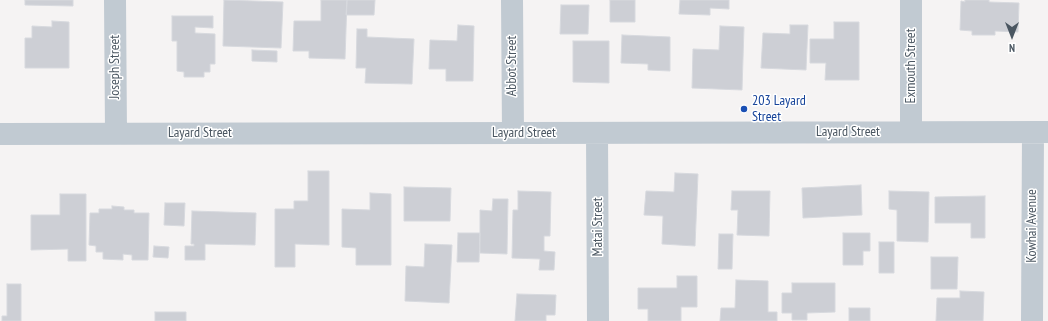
<!DOCTYPE html>
<style>
body{margin:0}
#map{position:relative;width:1048px;height:321px;overflow:hidden;background:#f5f3f3;font-family:"PT Sans Narrow",sans-serif}
canvas{display:block}
.north{position:absolute;left:992px;top:16px;width:40px;height:40px;-webkit-text-stroke:3px #fff;paint-order:stroke;rotate:180deg;font-size:11px;font-weight:700;line-height:16px;text-align:center;color:#4a5661}
.north::after{content:'';display:block;margin:auto;width:14px;height:18px;background:#4a5661;clip-path:polygon(50% 0,100% 100%,50% 72%,0 100%)}
</style>
<div id="map">
<canvas width="1048" height="321"></canvas>
<div class="north">N</div>
</div>
<script>
const context = document.querySelector('canvas').getContext('2d');
context.lineJoin = 'round';
function paint(path, color) { context.fillStyle = color; context.fill(path, 'evenodd'); }
const shape = rows => new Path2D(rows.map(r => 'M' + r).join(''));
function trace(path, color, width, dash) { context.strokeStyle = color; context.lineWidth = width; context.lineCap = dash ? 'butt' : 'round'; context.setLineDash(dash || []); context.stroke(path); }
function label(font, color, halo, rows, align = 'center') {
  context.font = font + ' "PT Sans Narrow",sans-serif'; context.lineWidth = 3; context.setLineDash([]); context.textBaseline = 'middle'; context.strokeStyle = halo; context.fillStyle = color; for (const [text, x, y, turn = 0] of rows) {
    context.save(); context.translate(x, y); context.rotate((+turn || 0) * Math.PI / 180); context.textAlign = isNaN(turn) ? turn : align; if (halo) context.strokeText(text, 0, 0); context.fillText(text, 0, 0); context.restore();
  }
}
const building = shape([
 [25,0,73,0,73,6,25,5,25,0],
 [224,0,283,2,281,48,223,46,224,0],
 [321,0,347,0,345,59,309,58,309,51,293,51,294,21,321,21,321,0],
 [347,0,375,0,374,15,346,15,347,0],
 [610,0,635,0,635,22,610,22,610,0],
 [680,0,729,0,729,9,710,8,710,15,679,14,680,0],
 [965,0,989,0,989,2,1019,3,1018,32,995,31,995,35,972,35,972,31,960,30,961,1,965,2,965,0],
 [561,5,589,5,588,34,560,34,561,5],
 [172,16,213,16,213,28,195,27,195,33,215,34,215,64,210,64,210,72,204,72,204,77,184,77,184,72,177,71,177,41,172,41,172,16],
 [52,21,69,22,69,68,25,68,25,38,32,38,32,26,52,27,52,21],
 [834,22,859,22,859,80,825,80,826,63,810,63,810,39,834,39,834,22],
 [458,25,474,26,473,81,446,81,446,69,429,69,430,40,457,41,458,25],
 [790,25,808,25,806,70,761,68,763,33,790,34,790,25],
 [720,26,744,27,742,90,692,88,693,49,719,50,720,26],
 [357,29,367,29,367,37,414,39,412,84,365,83,366,68,356,68,357,29],
 [622,35,670,37,670,71,648,70,648,64,621,63,622,35],
 [573,41,609,41,609,83,573,82,573,41],
 [252,50,277,51,277,62,252,61,252,50],
 [308,171,329,171,329,245,295,244,295,267,275,267,275,209,294,209,294,201,308,201,308,171],
 [675,173,698,174,695,246,662,244,663,216,644,215,646,191,674,192,675,173],
 [861,185,862,215,803,218,802,188,861,185],
 [404,187,451,188,450,221,404,221,404,187],
 [518,191,551,192,550,236,544,236,544,251,555,252,554,270,539,270,540,259,512,258,513,210,518,210,518,191],
 [732,191,770,191,769,236,737,235,738,210,731,210,732,191],
 [889,191,929,192,928,242,897,241,897,210,889,209,889,191],
 [370,193,391,194,391,265,356,265,356,248,342,247,342,209,370,210,370,193],
 [60,194,86,194,86,261,68,261,68,249,31,250,31,215,60,215,60,194],
 [985,196,985,238,971,238,971,223,935,223,935,197,985,196],
 [493,199,508,199,507,254,480,253,480,210,492,211,493,199],
 [165,203,185,203,184,226,164,225,165,203],
 [112,206,124,207,124,210,134,210,134,213,149,213,148,260,132,260,132,255,123,254,123,260,103,259,103,252,96,252,96,246,89,245,90,213,99,213,99,209,112,209,112,206],
 [192,211,256,213,255,245,205,244,205,260,185,260,185,246,194,246,194,244,191,244,192,211],
 [458,233,480,233,479,262,457,262,458,233],
 [843,233,870,233,870,251,863,251,863,265,843,265,843,233],
 [719,234,733,234,732,269,718,269,719,234],
 [879,242,894,242,894,273,879,273,879,242],
 [425,244,452,245,449,303,405,301,406,266,424,267,425,244],
 [154,246,169,247,168,258,153,257,154,246],
 [931,257,958,257,957,289,931,289,931,257],
 [677,276,697,276,697,307,681,307,681,321,648,321,648,309,638,309,638,288,677,288,677,276],
 [736,280,768,281,768,312,777,312,777,321,720,321,721,308,735,308,736,280],
 [792,283,835,283,835,312,807,313,807,320,792,320,792,313,782,313,782,293,792,293,792,283],
 [7,284,21,284,21,321,2,321,2,316,7,316,7,284],
 [960,291,984,292,983,321,936,321,937,298,960,298,960,291],
 [517,294,556,295,555,315,546,315,546,321,515,321,517,294],
 [849,308,870,308,870,321,849,321,849,308],
 [155,312,186,312,186,321,155,321,155,312]
]);
paint(building, '#cdcfd5');
trace(building, '#d7d9de', 1);
trace(shape([
 [115,0,116,133],
 [512,0,513,133],
 [911,0,911,132],
 [597,133,598,321],
 [0,134,1048,132],
 [1032,321,1033,132]
]), '#c1cad2', 22);
for (const [x, y, r, color] of [
 [744,109,4,"#1a4fb4"]
]) { const dot = new Path2D(); dot.arc(x, y, r, 0, 2 * Math.PI); context.fillStyle = color; context.fill(dot); trace(dot, '#fff', 1.5); }
label('14px', '#4a5661', '#fff', [
 ["Abbot Street",512,66,-90],
 ["Exmouth Street",911,66,-90],
 ["Joseph Street",115,67,-90],
 ["Layard Street",848,132],
 ["Layard Street",200,133],
 ["Layard Street",524,133],
 ["Kowhai Avenue",1032,226,-90],
 ["Matai Street",598,227,-90]
]);
label('14px', '#164399', '#fff', [
 ["203 Layard",752,101],
 ["Street",752,117]
], 'left');
</script>
